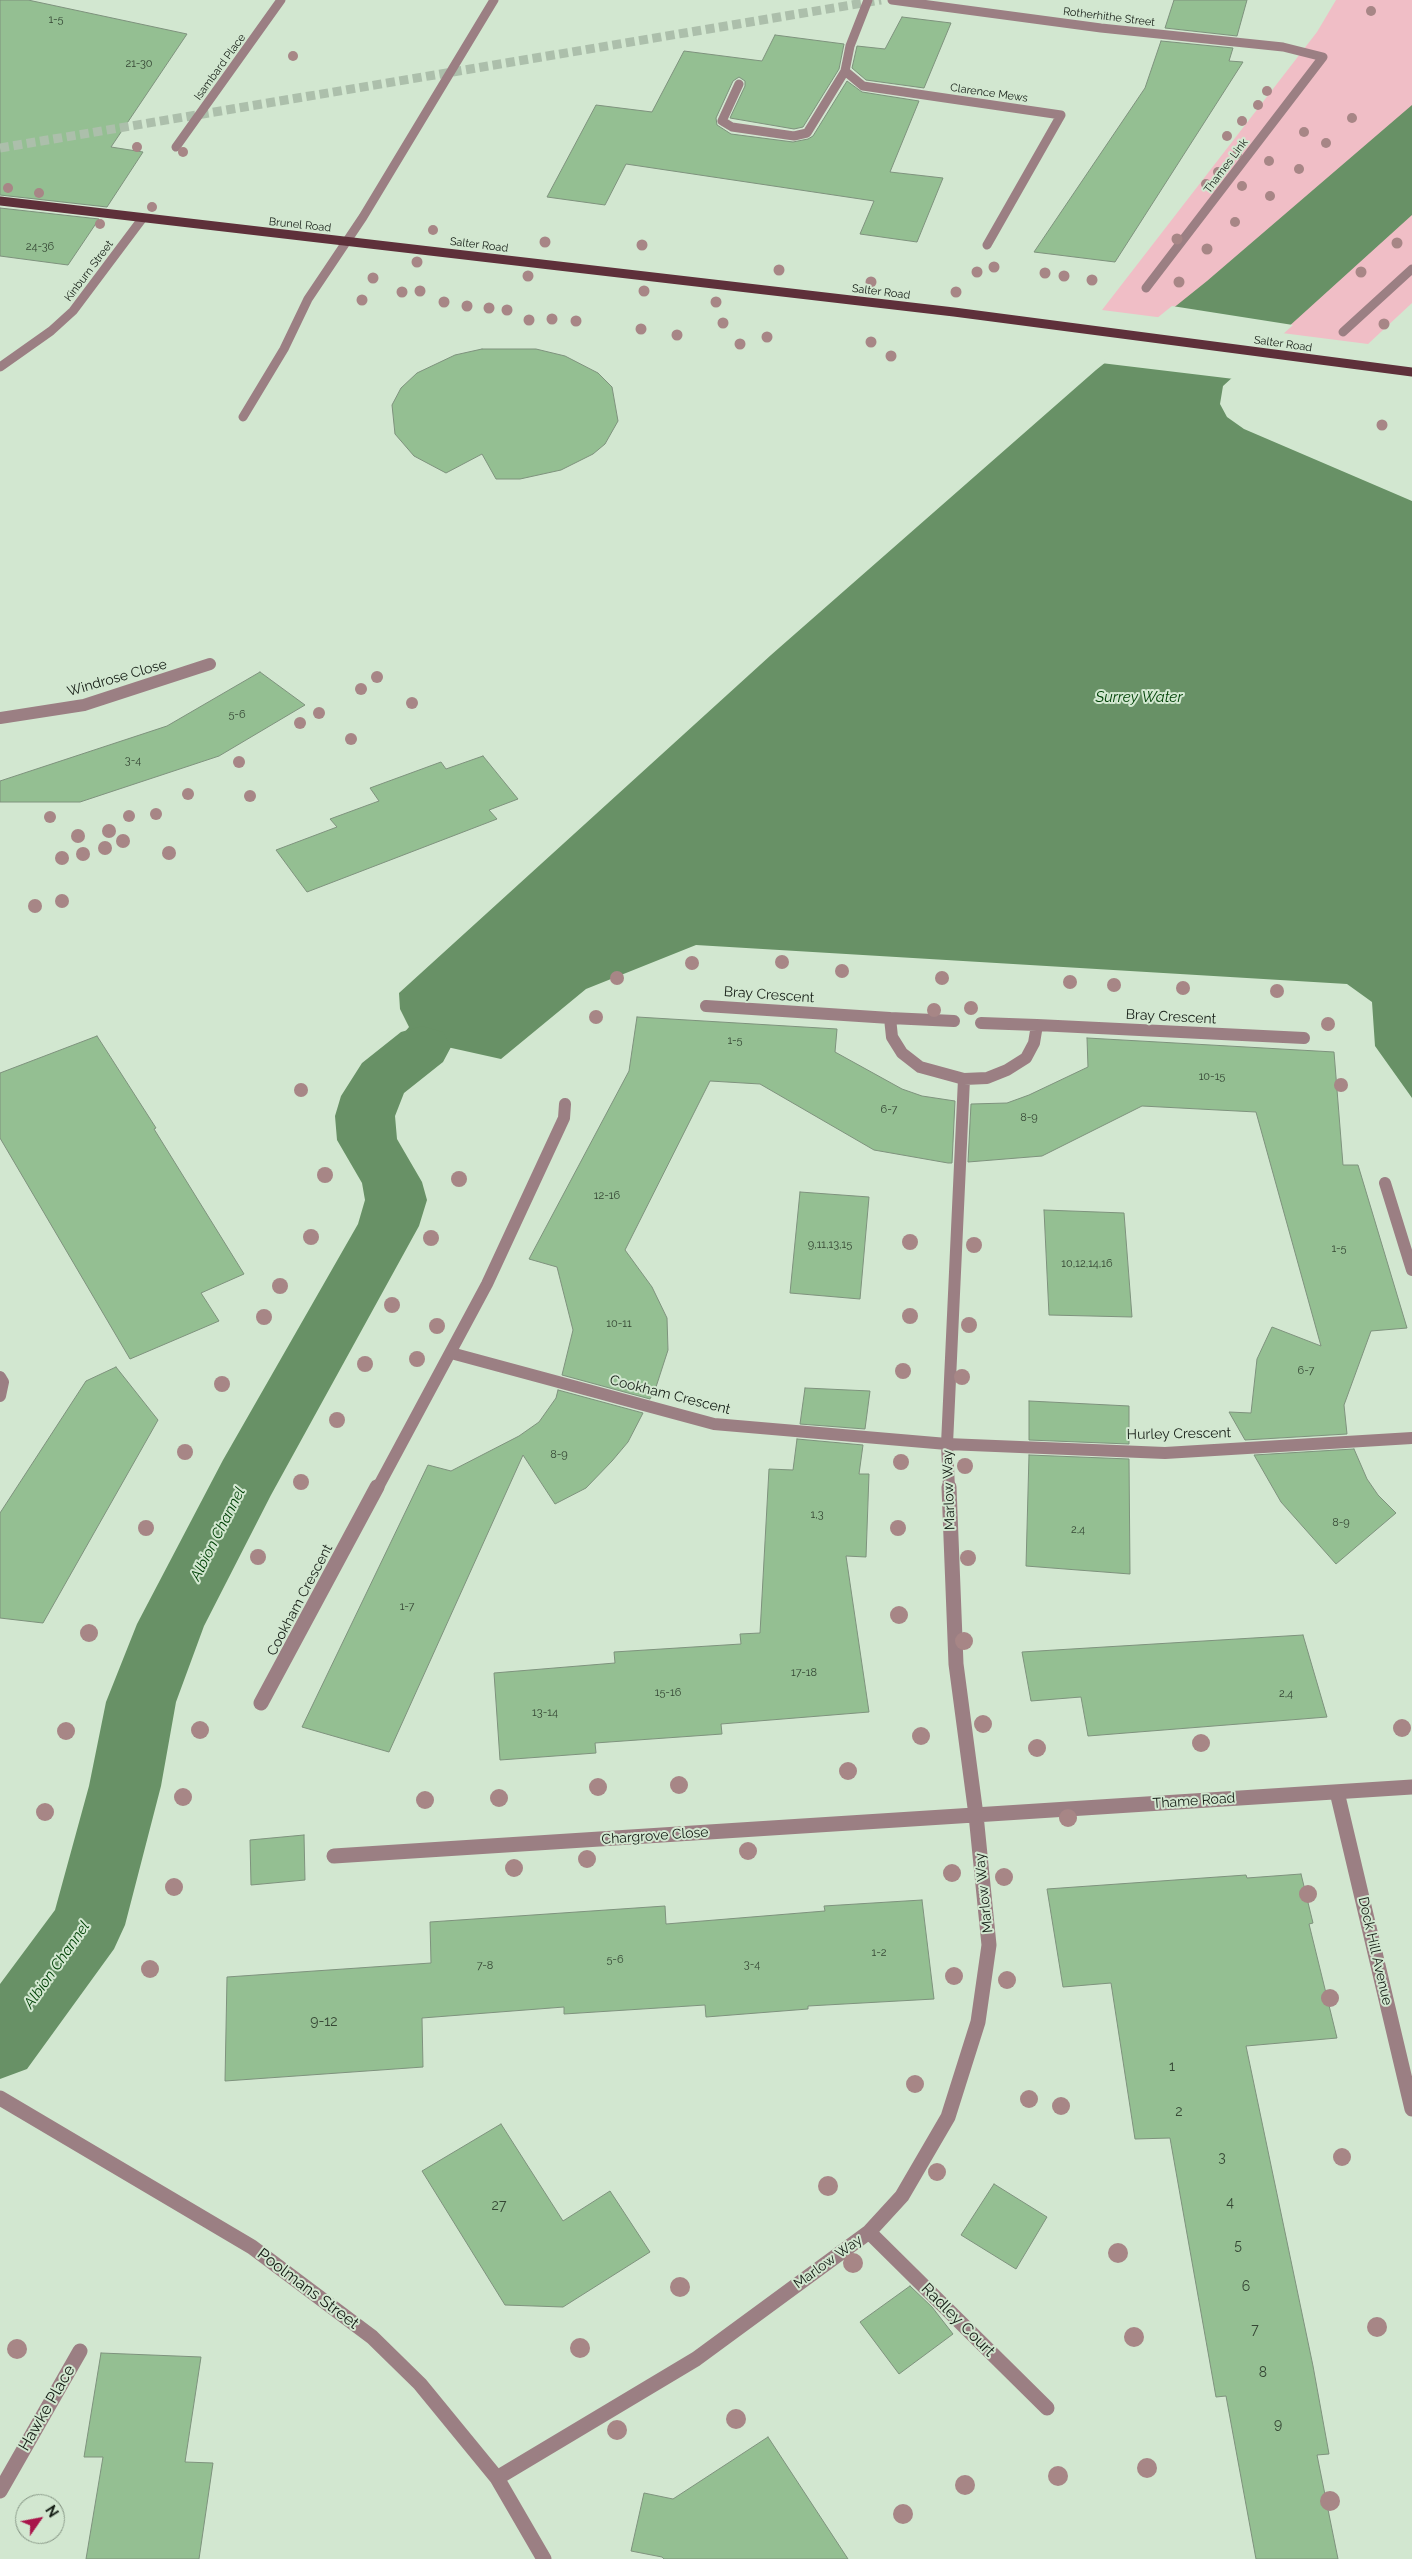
<!DOCTYPE html>
<style>
body{margin:0}
#map{position:relative;width:1412px;height:2559px;overflow:hidden;background:#d2e7d0;font-family:Raleway,sans-serif}
canvas{display:block}
.north{position:absolute;left:15px;top:2494px;width:50px;height:50px;box-sizing:border-box;background:#d2e7d0;border:1px solid #869685;border-radius:50%;rotate:57deg;font-size:14px;font-weight:700;line-height:20px;text-align:center;color:#151d15}
.north::after{content:'';display:block;margin:auto;width:18px;height:22px;background:#a9154b;clip-path:polygon(50% 0,100% 100%,50% 72%,0 100%)}
</style>
<div id="map">
<canvas width="1412" height="2559"></canvas>
<div class="north">N</div>
</div>
<script>
const context = document.querySelector('canvas').getContext('2d');
context.lineJoin = 'round';
function paint(path, color) { context.fillStyle = color; context.fill(path, 'evenodd'); }
const shape = rows => new Path2D(rows.map(r => 'M' + r).join(''));
function trace(path, color, width, dash) { context.strokeStyle = color; context.lineWidth = width; context.lineCap = dash ? 'butt' : 'round'; context.setLineDash(dash || []); context.stroke(path); }
function label(font, color, halo, rows, align = 'center') {
  context.font = font + ' Raleway,sans-serif'; context.lineWidth = 4; context.setLineDash([]); context.textBaseline = 'middle'; context.strokeStyle = halo; context.fillStyle = color; for (const [text, x, y, turn = 0] of rows) {
    context.save(); context.translate(x, y); context.rotate((+turn || 0) * Math.PI / 180); context.textAlign = isNaN(turn) ? turn : align; if (halo) context.strokeText(text, 0, 0); context.fillText(text, 0, 0); context.restore();
  }
}
paint(shape([
 [1336,0,1412,0,1412,303,1368,344,1102,310,1317,32]
]), '#f0bec6');
paint(shape([
 [1412,105,1412,215,1223,386,1220,404,1227,417,1244,429,1412,501,1412,1098,1375,1046,1372,1002,1347,984,696,945,586,989,501,1059,447,1047,439,1055,403,1034,409,1027,400,1009,399,993,771,655,1096,370,1207,281]
]), '#689166');
paint(shape([
 [1172,306,1293,325,1234,379,1101,363]
]), '#d2e7d0');
paint(shape([
 [422,1026,443,1032,451,1047,443,1062,404,1093,395,1116,397,1139,422,1182,427,1200,419,1226,271,1495,204,1626,176,1702,161,1786,125,1925,114,1949,27,2069,0,2079,0,1984,55,1910,89,1786,106,1702,137,1624,223,1460,358,1224,365,1200,362,1183,337,1140,335,1116,341,1096,362,1063,401,1032,422,1026]
]), '#689166');
const building = shape([
 [0,0,28,0,187,34,111,147,143,152,107,207,0,195,0,0],
 [1174,0,1247,0,1237,36,1165,28,1174,0],
 [902,17,951,23,924,88,866,80,852,68,857,46,885,49,902,17],
 [775,35,844,44,839,69,803,127,794,129,730,118,745,86,745,81,739,77,733,81,716,118,717,125,731,134,793,142,808,139,813,136,847,81,862,92,919,101,890,172,943,178,917,242,860,234,874,201,626,164,605,205,547,197,596,105,652,112,684,51,762,61,775,35],
 [1161,41,1233,48,1229,61,1243,62,1115,262,1034,252,1145,88,1161,41],
 [0,208,99,219,68,265,0,256,0,208],
 [482,349,536,349,565,356,598,373,612,387,618,421,605,444,593,454,561,470,520,479,496,479,482,454,446,473,414,456,395,434,392,405,401,388,417,373,455,355,482,349],
 [260,672,305,705,219,756,80,802,0,802,0,781,167,726,260,672],
 [483,756,518,799,489,810,497,819,307,892,276,850,337,827,330,819,379,801,370,788,441,762,446,769,483,756],
 [637,1017,837,1029,835,1052,902,1089,922,1096,955,1101,952,1163,948,1163,874,1150,760,1084,710,1081,625,1250,652,1287,667,1318,668,1350,656,1387,650,1399,562,1375,573,1330,557,1267,529,1259,629,1071,637,1017],
 [97,1036,156,1128,154,1129,244,1274,201,1293,219,1321,130,1359,0,1138,0,1073,97,1036],
 [1087,1038,1334,1052,1343,1165,1358,1165,1407,1328,1371,1331,1344,1405,1347,1434,1245,1440,1229,1412,1251,1413,1257,1359,1272,1327,1321,1346,1256,1112,1142,1106,1042,1156,968,1162,971,1104,1007,1103,1029,1095,1088,1067,1087,1038],
 [800,1192,869,1197,860,1299,790,1293,800,1192],
 [1044,1210,1124,1213,1132,1317,1049,1315,1044,1210],
 [116,1367,158,1420,43,1623,0,1618,0,1513,86,1381,116,1367],
 [805,1388,870,1391,865,1429,800,1424,805,1388],
 [558,1390,643,1413,628,1442,612,1461,586,1488,555,1504,523,1455,389,1752,302,1727,428,1465,451,1471,519,1436,539,1422,556,1398,558,1390],
 [1029,1401,1129,1406,1129,1444,1029,1440,1029,1401],
 [797,1439,863,1445,859,1474,869,1474,866,1557,846,1556,869,1712,721,1724,722,1734,595,1743,596,1753,500,1760,494,1673,615,1663,614,1652,741,1644,740,1634,760,1633,769,1469,793,1470,797,1439],
 [1354,1449,1367,1479,1378,1495,1396,1513,1336,1564,1281,1502,1254,1455,1354,1449],
 [1029,1455,1129,1459,1130,1574,1026,1566,1029,1455],
 [1303,1635,1327,1717,1088,1736,1081,1697,1031,1701,1022,1652,1303,1635],
 [304,1835,305,1880,251,1885,250,1840,304,1835],
 [1301,1874,1313,1923,1309,1924,1337,2038,1246,2046,1313,2366,1329,2454,1317,2455,1338,2559,1256,2559,1226,2396,1216,2397,1170,2138,1135,2139,1111,1983,1063,1987,1047,1889,1246,1875,1247,1878,1301,1874],
 [922,1900,934,1999,808,2006,808,2009,706,2017,705,2005,564,2014,564,2007,422,2018,423,2067,225,2081,227,1977,431,1963,430,1922,665,1906,666,1924,825,1911,824,1906,922,1900],
 [501,2124,563,2221,610,2191,650,2252,563,2307,505,2305,422,2171,501,2124],
 [994,2184,1047,2217,1016,2269,961,2235,994,2184],
 [910,2286,932,2307,953,2334,899,2374,860,2322,910,2286],
 [101,2353,201,2357,185,2462,213,2463,199,2559,86,2559,103,2457,84,2457,101,2353],
 [768,2437,848,2559,664,2559,662,2557,631,2551,644,2493,673,2499,768,2437]
]);
paint(building, '#94bf92');
trace(building, '#7e927d', 1);
trace(shape([
 [0,148,881,0]
]), '#acbfab', 9, [9, 4.5]);
trace(shape([
 [868,0,850,46,845,71,863,86,1061,115,987,245],
 [892,0,1101,28,1283,47,1323,57,1146,288],
 [739,84,722,121,732,127,794,136,807,133,845,71],
 [176,147,281,0],
 [1343,332,1412,269],
 [0,367,51,331,73,311,142,219],
 [243,417,284,349,308,299,363,217,494,0]
]), '#9b7f83', 9);
trace(shape([
 [0,718,84,705,210,664],
 [706,1006,890,1018,892,1037,902,1053,920,1067,964,1079,987,1078,1007,1070,1026,1058,1034,1043,1037,1025,1304,1038],
 [890,1018,954,1021],
 [981,1023,1037,1025],
 [1385,1183,1412,1270],
 [451,1353,714,1424,947,1444,1165,1453,1412,1438],
 [0,1377,3,1382,0,1396],
 [377,1489,487,1284,564,1118,565,1104],
 [949,1489,947,1444,964,1079]
]), '#9b7f83', 12);
trace(shape([
 [261,1703,377,1487],
 [1337,1792,1412,2109],
 [334,1856,1412,1787],
 [0,2098,252,2247,372,2337,420,2384,497,2478,544,2559],
 [869,2232,1047,2408],
 [497,2478,696,2359,869,2232,902,2196,948,2117,978,2022,989,1945,976,1815,956,1664,949,1487],
 [0,2491,80,2351]
]), '#9b7f83', 15);
trace(shape([
 [0,201,954,312,1412,372]
]), '#5e303a', 9);
context.fillStyle = '#a78686';
for (const [x, y, r] of [
 [1371,11,5],
 [293,56,5],
 [1267,91,5],
 [1258,105,5],
 [1352,118,5],
 [1242,121,5],
 [1304,132,5],
 [1227,136,5],
 [1326,143,5],
 [137,147,5],
 [183,152,5],
 [1237,154,5],
 [1269,161,5],
 [1299,169,5],
 [1218,172,5],
 [1206,184,5],
 [1242,186,5],
 [8,188,5],
 [39,193,5],
 [1270,196,5],
 [152,207,5],
 [1235,222,5],
 [100,224,5],
 [433,230,5],
 [1177,239,5.5],
 [545,242,5.5],
 [1397,243,5.5],
 [642,245,5.5],
 [1207,249,5.5],
 [417,262,5.5],
 [994,267,5.5],
 [779,270,5.5],
 [977,272,5.5],
 [1361,272,5.5],
 [1045,273,5.5],
 [528,276,5.5],
 [1064,276,5.5],
 [373,278,5.5],
 [1092,280,5.5],
 [871,282,5.5],
 [1179,282,5.5],
 [420,291,5.5],
 [644,291,5.5],
 [402,292,5.5],
 [956,292,5.5],
 [362,300,5.5],
 [444,302,5.5],
 [716,302,5.5],
 [467,306,5.5],
 [489,308,5.5],
 [507,310,5.5],
 [552,319,5.5],
 [529,320,5.5],
 [576,321,5.5],
 [723,323,5.5],
 [1384,324,5.5],
 [641,329,5.5],
 [677,335,5.5],
 [767,337,5.5],
 [871,342,5.5],
 [740,344,5.5],
 [891,356,5.5],
 [1382,425,5.5],
 [377,677,6],
 [361,689,6],
 [412,703,6],
 [319,713,6],
 [300,723,6],
 [351,739,6],
 [239,762,6],
 [188,794,6],
 [250,796,6],
 [156,814,6],
 [129,816,6],
 [50,817,6],
 [109,831,7],
 [78,836,7],
 [123,841,7],
 [105,848,7],
 [169,853,7],
 [83,854,7],
 [62,858,7],
 [62,901,7],
 [35,906,7],
 [782,962,7],
 [692,963,7],
 [842,971,7],
 [617,978,7],
 [942,978,7],
 [1070,982,7],
 [1114,985,7],
 [1183,988,7],
 [1277,991,7],
 [971,1008,7],
 [934,1010,7],
 [596,1017,7],
 [1328,1024,7],
 [1341,1085,7],
 [301,1090,7],
 [325,1175,8],
 [459,1179,8],
 [311,1237,8],
 [431,1238,8],
 [910,1242,8],
 [974,1245,8],
 [280,1286,8],
 [392,1305,8],
 [910,1316,8],
 [264,1317,8],
 [969,1325,8],
 [437,1326,8],
 [417,1359,8],
 [365,1364,8],
 [903,1371,8],
 [962,1377,8],
 [222,1384,8],
 [337,1420,8],
 [185,1452,8],
 [901,1462,8],
 [965,1466,8],
 [301,1482,8],
 [146,1528,8],
 [898,1528,8],
 [258,1557,8],
 [968,1558,8],
 [899,1615,9],
 [89,1633,9],
 [964,1641,9],
 [983,1724,9],
 [1402,1728,9],
 [200,1730,9],
 [66,1731,9],
 [921,1736,9],
 [1201,1743,9],
 [1037,1748,9],
 [848,1771,9],
 [679,1785,9],
 [598,1787,9],
 [183,1797,9],
 [499,1798,9],
 [425,1800,9],
 [45,1812,9],
 [1068,1818,9],
 [748,1851,9],
 [587,1859,9],
 [514,1868,9],
 [952,1873,9],
 [1004,1877,9],
 [174,1887,9],
 [1308,1894,9],
 [150,1969,9],
 [954,1976,9],
 [1007,1980,9],
 [1330,1998,9],
 [915,2084,9],
 [1029,2099,9],
 [1061,2106,9],
 [1342,2157,9],
 [937,2172,9],
 [828,2186,10],
 [1118,2253,10],
 [853,2263,10],
 [680,2287,10],
 [1377,2327,10],
 [1134,2337,10],
 [580,2348,10],
 [17,2349,10],
 [736,2419,10],
 [617,2430,10],
 [1147,2468,10],
 [1058,2476,10],
 [965,2485,10],
 [1330,2501,10],
 [903,2514,10]
]) { context.beginPath(); context.arc(x, y, r, 0, 2 * Math.PI); context.fill(); }
label('11px', '#151d15', '#d2e7d0', [
 ["Rotherhithe Street",1109,17,7],
 ["Isambard Place",220,67,-54],
 ["Clarence Mews",989,93,8],
 ["Thames Link",1226,166,-53],
 ["Brunel Road",300,225,6],
 ["Salter Road",479,245,7],
 ["Kinburn Street",89,271,-53],
 ["Salter Road",881,292,7],
 ["Salter Road",1283,344,8]
]);
label('11px', '#354634', null, [
 ["1-5",56,20],
 ["21-30",139,64],
 ["24-36",40,247],
 ["5-6",237,715],
 ["3-4",133,761],
 ["1-5",735,1041],
 ["10-15",1212,1077],
 ["6-7",889,1110],
 ["8-9",1029,1118],
 ["12-16",607,1196],
 ["9,11,13,15",830,1245],
 ["1-5",1339,1249],
 ["10,12,14,16",1087,1264],
 ["10-11",619,1324],
 ["6-7",1306,1371],
 ["8-9",559,1455],
 ["1,3",817,1515],
 ["8-9",1341,1523],
 ["2,4",1078,1530],
 ["1-7",407,1607],
 ["17-18",804,1673],
 ["15-16",668,1693],
 ["2,4",1286,1694],
 ["13-14",545,1713],
 ["1-2",879,1953],
 ["5-6",615,1960],
 ["3-4",752,1965],
 ["7-8",485,1966]
]);
label('14px', '#151d15', '#d2e7d0', [
 ["Windrose Close",117,678,-16],
 ["Bray Crescent",769,995,4],
 ["Bray Crescent",1171,1017,3],
 ["Cookham Crescent",670,1395,14],
 ["Hurley Crescent",1179,1434,-1],
 ["Marlow Way",949,1490,-92],
 ["Cookham Crescent",300,1600,-62],
 ["Thame Road",1194,1801,-4],
 ["Chargrove Close",655,1836,-4],
 ["Marlow Way",984,1893,-96],
 ["Dock Hill Avenue",1375,1951,77],
 ["Marlow Way",828,2262,-36]
]);
label('14px', '#354634', null, [
 ["9-12",324,2022],
 ["1",1172,2067],
 ["2",1179,2112],
 ["3",1222,2158],
 ["4",1230,2203],
 ["27",499,2206],
 ["5",1238,2246],
 ["6",1246,2287],
 ["7",1255,2330],
 ["8",1263,2373],
 ["9",1278,2425]
]);
label('italic 15px', '#004206', '#d2e7d0', [
 ["Surrey Water",1139,697],
 ["Albion Channel",218,1534,-63],
 ["Albion Channel",57,1965,-55]
]);
label('16px', '#151d15', '#d2e7d0', [
 ["Poolmans Street",308,2289,37],
 ["Radley Court",958,2320,45],
 ["Hawke Place",47,2408,-60]
]);
</script>
